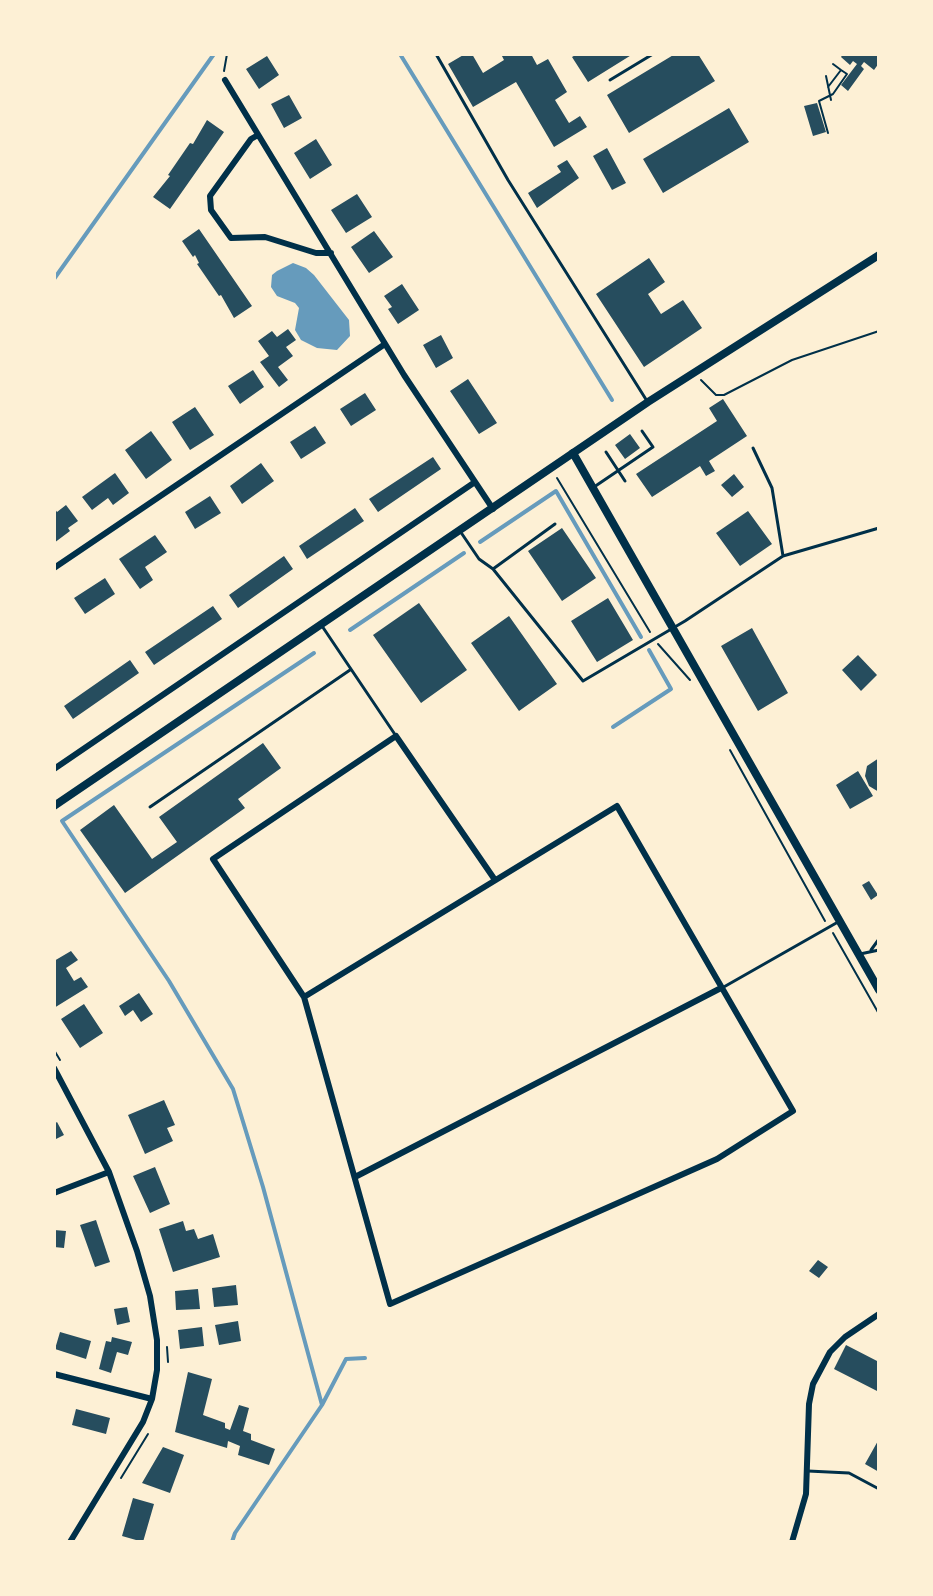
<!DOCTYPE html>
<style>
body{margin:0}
#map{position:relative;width:933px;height:1596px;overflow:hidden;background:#fdf0d5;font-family:"Open Sans",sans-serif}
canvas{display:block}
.frame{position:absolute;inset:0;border:56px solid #fdf0d5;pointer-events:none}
</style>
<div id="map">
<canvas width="933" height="1596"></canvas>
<div class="frame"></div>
</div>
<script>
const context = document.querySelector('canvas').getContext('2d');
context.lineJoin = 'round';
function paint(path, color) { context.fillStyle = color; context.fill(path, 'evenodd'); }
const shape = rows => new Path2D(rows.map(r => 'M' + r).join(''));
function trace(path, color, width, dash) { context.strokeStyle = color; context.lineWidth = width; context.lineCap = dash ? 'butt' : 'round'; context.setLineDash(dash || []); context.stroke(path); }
paint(shape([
 [293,263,306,268,314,275,349,320,350,336,337,350,317,348,301,340,295,330,299,308,295,303,277,296,271,287,272,275,277,271]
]), '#669bbc');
trace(shape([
 [400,54,612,400],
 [54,279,214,54],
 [480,542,556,491,641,637],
 [350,630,464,553],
 [314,653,62,821,169,981,233,1089,263,1187,322,1405],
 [613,727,671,689,649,650],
 [232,1542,235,1533,322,1405,346,1359,365,1358]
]), '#669bbc', 4);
paint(shape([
 [465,54,472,54,483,73,504,60,501,54,531,54,537,65,548,59,567,92,555,100,569,123,580,116,587,127,554,147,516,82,473,107,448,64],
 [577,54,633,54,588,82,572,57],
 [675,54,698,54,715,81,629,133,607,95],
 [843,54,879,54,879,63,874,70,864,62,861,66,864,69,848,91,841,85,857,64,853,61,850,65,841,57],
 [267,56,279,75,259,89,246,69],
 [289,95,302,118,284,128,271,104],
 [817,103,826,132,813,136,804,106],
 [729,108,749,142,663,193,643,159],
 [207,120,224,132,170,209,153,197,170,176,168,175,190,143,193,144],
 [316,139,332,165,310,179,294,153],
 [607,148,626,183,612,190,593,156],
 [567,160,579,178,537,208,528,193,561,172,557,166],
 [357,194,372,217,346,233,331,210],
 [199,229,252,306,234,318,221,295,219,296,197,264,199,263,195,255,193,257,182,241],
 [374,231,393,257,369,273,351,247],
 [649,258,665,282,648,294,661,314,683,300,702,328,644,367,596,294],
 [402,284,419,310,398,324,388,309,392,307,384,296],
 [288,329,296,340,286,347,293,356,278,367,288,380,279,387,260,362,269,356,258,341,272,331,277,337],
 [441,335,453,358,436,368,423,345],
 [253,370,264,387,240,404,228,386],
 [468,379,497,423,479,434,450,391],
 [365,393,376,410,351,426,340,409],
 [723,399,747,436,709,461,715,471,706,476,700,466,652,497,636,474,717,421,709,408],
 [195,407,214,435,190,450,172,422],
 [315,426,326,443,301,459,290,442],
 [151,431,172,460,146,479,125,450],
 [630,434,640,448,625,459,615,445],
 [433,457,441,469,378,512,369,499],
 [261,463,274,481,242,504,230,486],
 [115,473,129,493,113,505,108,498,92,510,82,497],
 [734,474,744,487,732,497,721,485],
 [210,496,221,513,195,529,185,512],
 [66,505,78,521,68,528,70,531,54,543,54,508,57,512],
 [355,508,364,521,307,559,299,546],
 [748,511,772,544,740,566,716,533],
 [562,528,596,578,562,601,528,551],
 [155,535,167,552,145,567,153,580,140,589,119,559],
 [284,556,293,569,238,608,229,595],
 [105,578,115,594,85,614,74,598],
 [608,598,633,640,597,662,571,621],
 [419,603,467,670,421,703,373,635],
 [213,606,222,619,154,665,145,652],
 [509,616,557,684,519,711,471,643],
 [752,628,788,693,758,711,721,646],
 [858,655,877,675,861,691,842,670],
 [130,660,139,673,73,719,64,706],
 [263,743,281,768,238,799,245,808,125,893,80,830,114,805,152,859,177,842,159,817],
 [879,758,879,792,869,786,865,776,867,766],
 [858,771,873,796,850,809,836,785],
 [869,881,878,895,871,900,862,885],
 [71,951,78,960,66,968,74,981,81,977,88,987,54,1008,54,961],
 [139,993,153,1014,141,1022,133,1010,125,1016,119,1006],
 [84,1004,103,1033,80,1048,61,1019],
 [164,1100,175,1125,167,1128,173,1141,145,1154,128,1115],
 [57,1122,64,1135,54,1140,54,1124],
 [155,1167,170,1204,150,1213,133,1176],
 [96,1220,110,1262,95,1267,80,1225],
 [183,1221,186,1231,194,1229,198,1239,213,1234,220,1257,173,1272,159,1229],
 [54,1230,66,1231,64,1248,54,1247],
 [818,1260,828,1267,819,1278,809,1271],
 [236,1285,238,1305,214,1307,212,1288],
 [198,1289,200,1309,176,1310,175,1291],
 [127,1307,130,1322,117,1325,114,1309],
 [238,1321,241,1341,219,1345,215,1325],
 [202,1327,204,1346,180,1349,178,1330],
 [60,1332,91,1341,86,1359,55,1349],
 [112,1337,132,1342,128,1355,117,1352,111,1373,99,1369,106,1341,111,1342],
 [846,1345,879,1362,879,1392,834,1369],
 [188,1372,212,1379,203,1415,225,1423,225,1428,230,1430,239,1405,249,1408,243,1431,251,1434,251,1440,275,1449,269,1465,238,1455,240,1446,228,1441,227,1448,175,1432],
 [76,1409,110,1418,106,1434,72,1425],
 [879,1439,879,1472,865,1464],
 [163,1447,184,1455,170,1493,142,1483],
 [133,1498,154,1504,143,1542,122,1536]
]), '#264d5e');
trace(shape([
 [224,71,227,54],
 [826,76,831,100],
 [828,87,841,70,833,64],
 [828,133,819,101,833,94,847,74,841,70],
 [701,380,716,395,724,395,792,360,879,331],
 [557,478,650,632],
 [658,644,690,680],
 [730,750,825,921],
 [833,933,879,1014],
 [54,1050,60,1060],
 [167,1347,168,1362],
 [121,1478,148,1434]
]), '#003049', 2);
trace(shape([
 [436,54,508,180,647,401],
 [610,80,653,54],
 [606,452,625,481],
 [594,487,653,447,642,431],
 [460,531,479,559,493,569,583,681,685,621,783,556,772,488,753,448],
 [783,556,879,528],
 [493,569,555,524],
 [322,626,396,736],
 [150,807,350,670],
 [871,950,879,939],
 [860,954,879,950],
 [722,988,838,922],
 [808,1471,849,1473,879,1489]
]), '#003049', 3);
trace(shape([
 [225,80,404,375,493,509],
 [258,135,251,139,210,196,211,210,231,238,265,237,316,253,331,253],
 [54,568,385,344],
 [54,769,475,482],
 [304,997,617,806,793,1111,717,1159,390,1304,304,997,213,859,396,736,495,880],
 [54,1068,109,1172,137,1251,150,1296,157,1340,157,1370,152,1399,143,1422,70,1542],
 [355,1177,721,988],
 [54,1193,109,1172],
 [54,1374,152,1399],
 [792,1542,806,1494,809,1404,813,1384,830,1352,845,1337,879,1314]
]), '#003049', 6);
trace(shape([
 [573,453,879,990]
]), '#003049', 8);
trace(shape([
 [54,806,648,402,879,255]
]), '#003049', 8);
</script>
